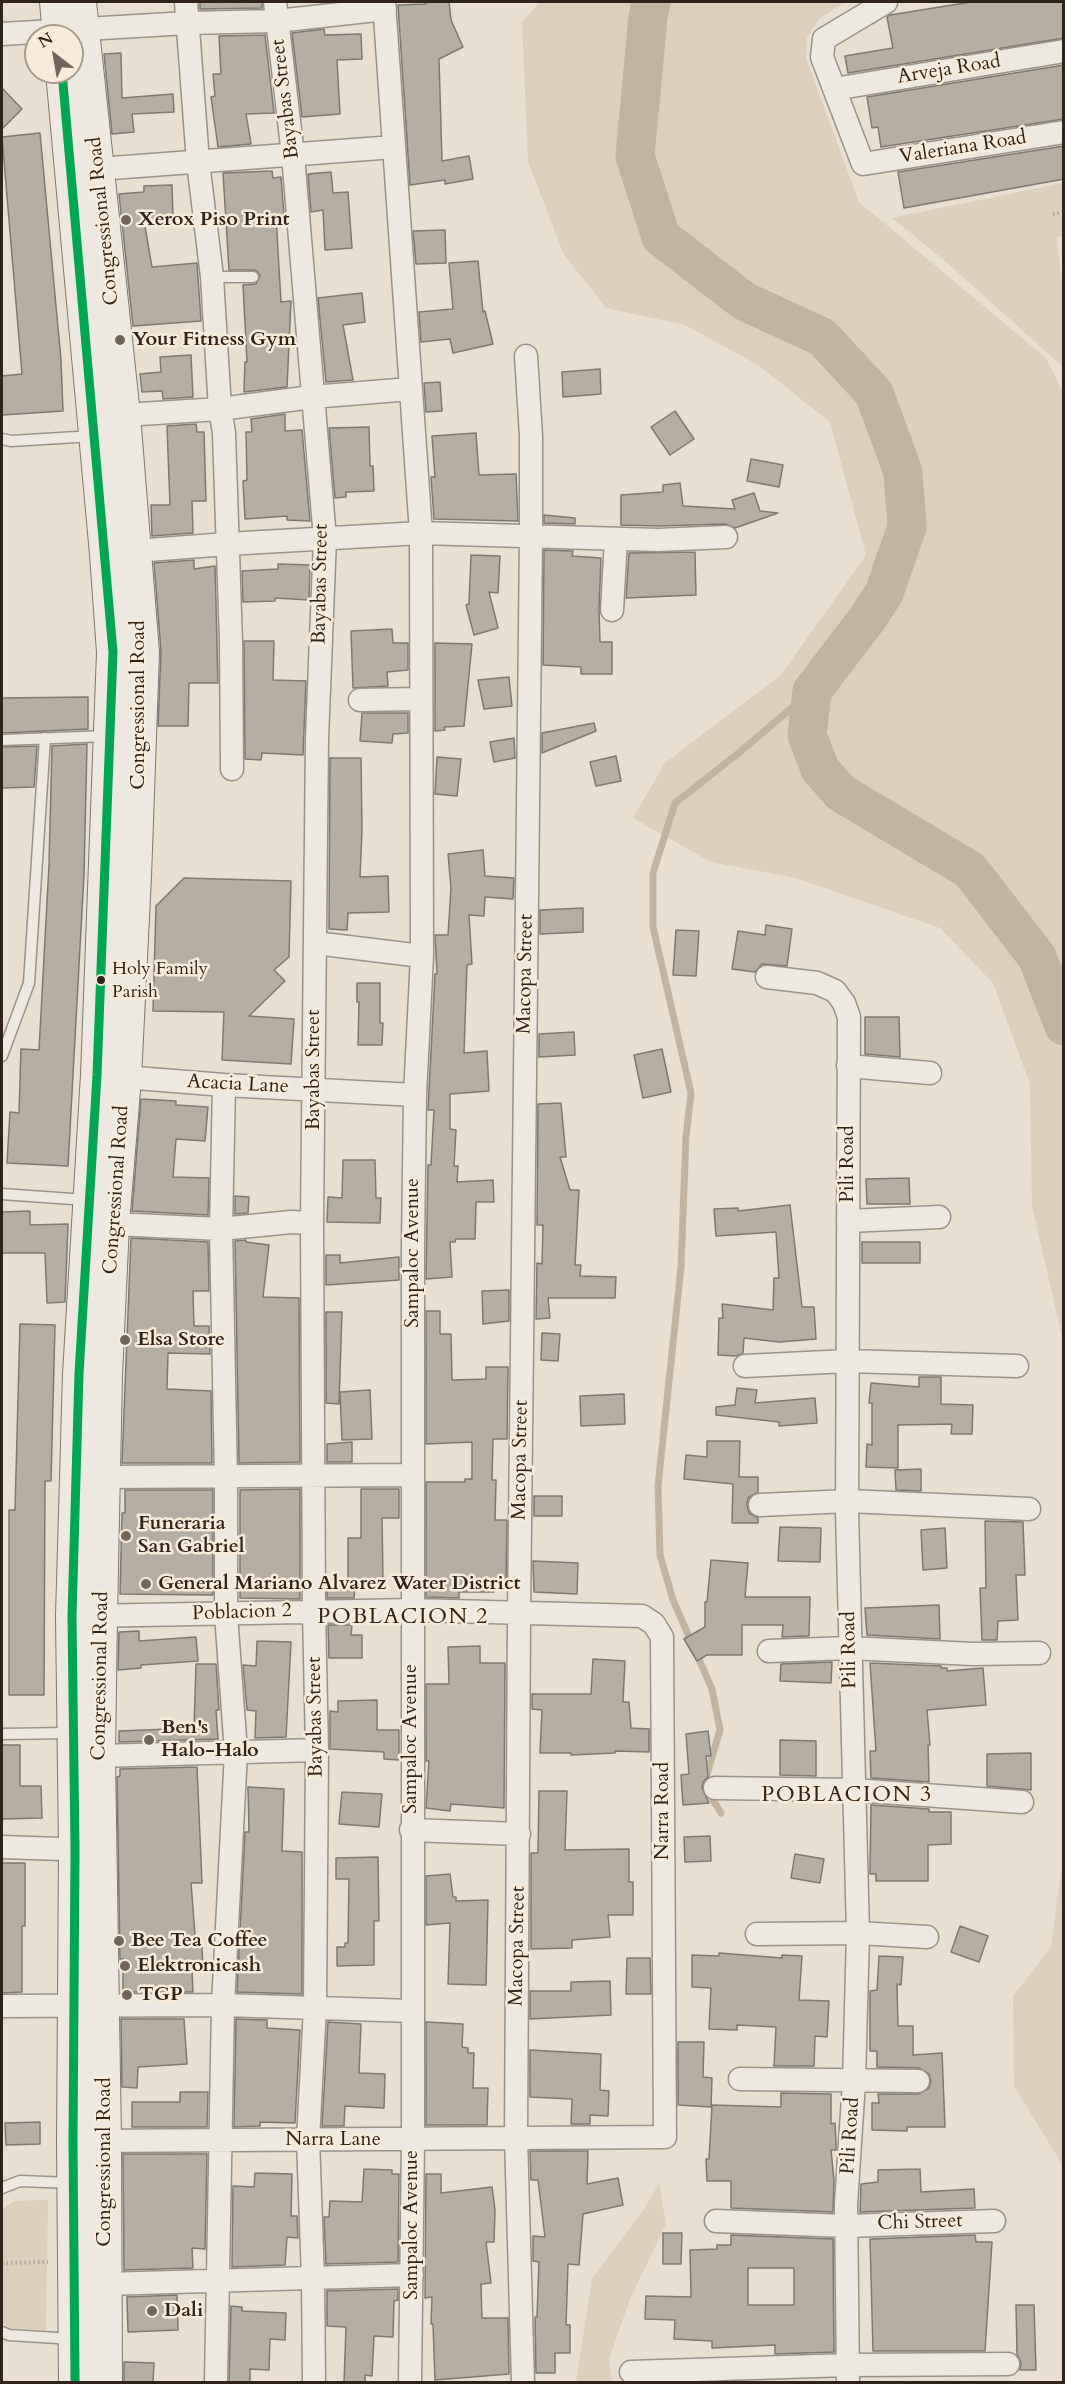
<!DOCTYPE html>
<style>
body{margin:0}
#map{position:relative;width:1065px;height:2384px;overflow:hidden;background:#e8dfd0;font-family:Cardo,serif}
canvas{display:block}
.frame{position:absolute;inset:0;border:3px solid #30231a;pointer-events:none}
.north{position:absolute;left:24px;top:24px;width:60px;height:60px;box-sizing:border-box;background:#f7ecda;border:2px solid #a79c8d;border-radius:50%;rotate:329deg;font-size:16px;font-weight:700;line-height:24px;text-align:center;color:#30231a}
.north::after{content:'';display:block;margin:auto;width:21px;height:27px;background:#70655a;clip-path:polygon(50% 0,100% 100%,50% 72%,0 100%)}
</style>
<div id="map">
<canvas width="1065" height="2384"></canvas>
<div class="frame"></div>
<div class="north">N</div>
</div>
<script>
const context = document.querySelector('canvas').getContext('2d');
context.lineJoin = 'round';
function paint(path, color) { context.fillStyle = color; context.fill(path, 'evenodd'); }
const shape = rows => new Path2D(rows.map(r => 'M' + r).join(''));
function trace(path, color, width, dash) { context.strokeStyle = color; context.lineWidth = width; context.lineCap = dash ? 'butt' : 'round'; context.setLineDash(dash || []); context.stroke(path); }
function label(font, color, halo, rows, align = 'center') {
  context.font = font + ' Cardo,serif'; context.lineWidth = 5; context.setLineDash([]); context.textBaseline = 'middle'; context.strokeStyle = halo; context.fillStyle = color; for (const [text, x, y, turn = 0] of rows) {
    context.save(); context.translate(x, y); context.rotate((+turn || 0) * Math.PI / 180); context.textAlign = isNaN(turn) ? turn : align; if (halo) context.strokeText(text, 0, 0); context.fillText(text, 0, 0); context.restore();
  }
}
paint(shape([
 [540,2,845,2,819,19,807,38,806,58,859,202,1046,358,1063,392,1063,1341,1032,1206,1030,1084,993,983,940,928,796,878,711,862,633,818,665,763,781,675,866,555,830,422,758,365,685,325,606,308,563,253,528,161,522,22],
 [1063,183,1063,236,1056,237,1064,296,1063,367,945,261,892,218],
 [1063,1858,1064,2171,1063,2171,1060,2161,1014,2086,1013,1996,1051,1947],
 [659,2184,666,2224,630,2299,609,2359,612,2382,576,2382,592,2279,644,2209],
 [48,2200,46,2330,9,2328,2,2322,2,2210,14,2201]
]), '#dccfbb');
trace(shape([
 [721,1813,706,1788,707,1774,720,1730,712,1689,673,1600,660,1555,658,1486,681,1267,686,1136,691,1093,653,927,653,873,675,803,735,756,812,691]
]), '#c2b4a0', 7);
trace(shape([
 [651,2,648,17,635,156,661,237,744,301,822,337,874,393,903,472,907,527,884,593,867,619,812,691,807,735,820,769,841,793,970,870,1037,957,1064,1026]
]), '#c2b4a0', 39);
const building = shape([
 [200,2,262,2,262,8,200,9,200,2],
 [425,2,449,2,451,20,463,47,439,59,442,161,469,156,473,179,445,184,445,180,410,185,398,5,426,4,425,2],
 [971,2,1064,2,1064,38,848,73,845,56,893,48,887,17,890,15,971,2],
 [324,29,325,35,361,34,362,59,337,60,340,114,302,117,292,33,324,29],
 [265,35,274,113,246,114,251,144,218,147,211,97,215,96,213,74,221,74,219,36,265,35],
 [121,53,122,98,173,94,174,112,132,114,134,132,112,134,104,54,121,53],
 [1064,65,1064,119,881,147,878,127,872,128,867,97,1064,65],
 [2,88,22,109,2,129,2,88],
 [40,133,61,360,63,411,2,415,2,376,22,374,2,137,40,133],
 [1064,146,1064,179,904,208,898,172,1064,146],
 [272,171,273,178,281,177,284,215,276,216,281,302,291,301,287,387,244,392,245,362,247,362,243,285,256,284,260,276,257,271,254,270,229,270,223,173,272,171],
 [331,172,333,193,348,192,352,248,325,250,323,210,311,212,308,174,331,172],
 [172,185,173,220,144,221,152,267,197,263,201,321,133,326,119,194,144,192,144,186,172,185],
 [445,230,446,263,416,264,413,231,445,230],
 [478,261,483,312,485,311,493,344,453,353,450,339,421,342,419,312,453,309,449,263,478,261],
 [362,293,365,322,343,325,353,380,326,382,318,298,362,293],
 [191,355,193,397,163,399,162,391,142,392,140,374,161,372,160,357,191,355],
 [600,369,601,394,563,397,562,372,600,369],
 [440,382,442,411,426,412,424,383,440,382],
 [675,411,694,439,670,455,651,427,675,411],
 [285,414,285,431,302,430,310,521,287,520,287,516,245,519,243,481,247,480,246,432,252,432,251,419,285,414],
 [196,424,197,432,204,432,206,501,192,501,193,533,152,536,151,505,170,505,167,426,196,424],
 [369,427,370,466,373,466,374,491,346,492,346,497,335,498,329,428,369,427],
 [476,433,479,475,516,474,518,521,434,519,431,477,435,477,432,436,476,433],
 [751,459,783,465,779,487,747,481,751,459],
 [680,483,683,506,735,509,732,500,754,493,760,511,778,513,735,528,725,524,658,526,621,525,621,495,663,492,663,485,680,483],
 [544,515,575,518,575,524,544,523,544,515],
 [544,550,573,551,572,556,601,558,599,609,600,642,612,642,612,674,581,674,581,667,543,665,544,550],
 [695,552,696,595,626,598,629,553,695,552],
 [471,555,500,556,498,593,489,592,498,628,474,635,466,605,469,604,471,555],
 [194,560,194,569,215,566,218,683,189,683,188,726,158,726,161,651,154,563,194,560],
 [278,564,310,565,309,600,275,598,275,601,243,602,242,571,278,569,278,564],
 [392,629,393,643,408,643,408,670,387,672,388,686,353,688,351,631,392,629],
 [244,641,274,641,273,680,306,681,303,755,262,753,261,760,245,759,244,641],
 [435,643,472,644,464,726,444,727,445,730,435,731,435,643],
 [509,677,512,706,484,709,478,680,509,677],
 [88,697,88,729,2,733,2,698,88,697],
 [362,713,408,713,408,733,393,734,392,743,360,741,362,713],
 [594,723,596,731,542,753,542,733,594,723],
 [514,738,515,758,494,762,490,742,514,738],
 [87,744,84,874,68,1166,7,1163,10,1112,19,1113,21,1049,39,1050,49,865,52,746,87,744],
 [37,746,34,787,2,788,2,747,37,746],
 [616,756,621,781,596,786,590,762,616,756],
 [437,757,461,759,457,796,435,794,437,757],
 [330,758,361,758,362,830,360,877,388,876,389,912,348,913,347,930,329,929,330,758],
 [483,850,485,876,514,878,513,899,485,897,484,916,469,915,472,964,467,965,464,1053,487,1051,489,1091,450,1094,450,1129,456,1130,454,1166,458,1166,457,1182,493,1180,494,1202,476,1202,475,1239,456,1239,455,1242,450,1242,452,1277,426,1279,428,1165,431,1165,434,1110,428,1110,435,974,437,974,435,935,448,935,451,888,448,854,483,850],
 [184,878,291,881,289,957,274,970,285,981,249,1016,294,1019,291,1064,222,1060,224,1012,153,1011,156,906,184,878],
 [583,908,583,932,540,934,540,910,583,908],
 [766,925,792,929,787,966,762,964,755,972,732,969,738,931,765,935,766,925],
 [676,930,699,931,696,976,673,975,676,930],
 [357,983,380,983,380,1023,383,1023,382,1045,358,1045,359,1002,357,1002,357,983],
 [865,1017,899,1017,900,1057,865,1054,865,1017],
 [574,1032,575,1055,539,1057,539,1034,574,1032],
 [662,1049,671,1092,643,1098,634,1055,662,1049],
 [141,1099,176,1101,176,1105,208,1107,205,1141,176,1139,173,1177,209,1178,208,1215,132,1211,141,1099],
 [561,1103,566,1157,560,1157,570,1190,579,1190,575,1265,581,1265,580,1276,616,1277,615,1298,548,1298,550,1318,536,1319,537,1263,542,1264,543,1225,537,1225,538,1104,561,1103],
 [343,1160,375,1160,376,1198,381,1198,380,1223,327,1222,328,1197,342,1198,343,1160],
 [909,1178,910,1204,867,1204,866,1179,909,1178],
 [235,1196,249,1197,248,1213,235,1214,235,1196],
 [790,1205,802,1307,814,1307,816,1339,779,1342,744,1338,743,1353,737,1356,718,1355,719,1318,723,1318,722,1304,773,1310,774,1278,779,1278,776,1232,716,1236,714,1209,738,1208,738,1211,790,1205],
 [30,1211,30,1225,68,1224,65,1302,47,1303,45,1253,2,1253,2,1212,30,1211],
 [131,1238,208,1242,209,1291,193,1291,194,1326,209,1326,210,1354,168,1353,167,1389,211,1391,212,1463,122,1463,131,1238],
 [246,1240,246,1242,269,1245,263,1297,299,1298,300,1462,239,1463,235,1241,246,1240],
 [862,1242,920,1242,920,1263,862,1263,862,1242],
 [326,1255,340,1255,340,1263,399,1257,399,1280,326,1285,326,1255],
 [509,1290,509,1321,483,1324,482,1291,509,1290],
 [426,1311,440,1311,440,1334,451,1334,452,1380,486,1379,486,1367,508,1367,507,1439,493,1439,492,1480,496,1480,495,1520,507,1520,506,1582,494,1582,494,1592,459,1592,459,1598,426,1597,426,1482,465,1482,465,1479,472,1479,472,1442,426,1444,426,1311],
 [326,1312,342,1312,339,1404,326,1403,326,1312],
 [20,1324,55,1325,51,1481,45,1481,44,1695,9,1695,9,1510,15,1510,20,1324],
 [542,1333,560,1334,558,1361,541,1360,542,1333],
 [919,1377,941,1377,941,1404,973,1405,972,1434,951,1434,952,1424,898,1425,898,1468,866,1467,867,1444,872,1445,872,1403,869,1403,871,1383,919,1387,919,1377],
 [737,1388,757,1390,755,1403,815,1398,817,1423,779,1426,779,1422,716,1415,716,1407,735,1405,737,1388],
 [370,1390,372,1439,342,1440,340,1392,370,1390],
 [624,1394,625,1424,581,1426,580,1396,624,1394],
 [707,1441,740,1441,739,1477,758,1477,758,1492,748,1498,747,1505,749,1513,758,1518,758,1523,732,1523,733,1484,684,1479,686,1455,707,1457,707,1441],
 [352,1442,352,1462,327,1462,327,1444,352,1442],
 [921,1469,921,1491,896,1490,895,1470,921,1469],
 [300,1489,300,1599,240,1598,240,1490,300,1489],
 [361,1489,399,1489,399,1518,382,1518,383,1579,348,1580,348,1538,361,1538,361,1489],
 [125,1490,213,1490,213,1595,120,1594,122,1513,125,1513,125,1490],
 [534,1496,562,1496,562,1516,534,1516,534,1496],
 [985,1521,1023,1522,1025,1575,1016,1575,1018,1620,998,1621,997,1640,982,1640,980,1588,986,1588,985,1521],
 [780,1527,821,1528,820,1562,778,1561,780,1527],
 [945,1528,947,1568,923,1570,921,1530,945,1528],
 [711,1560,748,1563,745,1597,810,1597,809,1636,782,1637,783,1625,742,1625,742,1655,707,1655,697,1661,684,1639,705,1627,705,1602,707,1602,711,1560],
 [533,1561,578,1563,577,1594,534,1592,533,1561],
 [327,1584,355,1586,354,1598,327,1598,327,1584],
 [939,1605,940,1639,867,1635,865,1608,939,1605],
 [328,1625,352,1625,351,1635,362,1635,362,1658,329,1658,328,1625],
 [139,1631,139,1641,196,1637,198,1661,141,1665,141,1668,118,1670,119,1632,139,1631],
 [257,1641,291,1642,286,1737,255,1738,256,1711,247,1710,243,1665,256,1666,257,1641],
 [480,1646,480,1663,505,1663,504,1808,451,1804,450,1811,426,1808,429,1761,426,1761,426,1684,449,1684,448,1647,480,1646],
 [593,1659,625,1661,623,1702,629,1702,631,1728,649,1729,649,1752,615,1751,615,1753,571,1755,571,1753,540,1753,542,1710,532,1709,532,1694,591,1694,593,1659],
 [832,1662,831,1683,780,1681,781,1664,832,1662],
 [870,1663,941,1666,941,1668,947,1668,947,1671,983,1668,986,1705,927,1710,930,1745,928,1745,929,1782,871,1778,870,1751,876,1751,870,1663],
 [196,1664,216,1664,219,1710,216,1710,218,1739,119,1742,119,1731,194,1728,196,1664],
 [377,1700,377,1730,399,1730,399,1760,384,1759,384,1752,330,1749,330,1711,338,1712,338,1701,377,1700],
 [708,1731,711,1756,706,1756,708,1777,703,1782,702,1788,709,1803,683,1805,681,1775,689,1774,686,1734,708,1731],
 [780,1740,816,1741,816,1776,780,1775,780,1740],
 [2,1745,20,1745,20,1786,41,1786,42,1818,2,1819,2,1745],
 [1031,1753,1031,1790,987,1786,987,1754,1031,1753],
 [197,1767,202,1883,191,1883,196,1948,202,1947,203,1971,192,1971,193,1992,123,1992,123,1959,120,1959,117,1777,120,1776,120,1769,197,1767],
 [248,1787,284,1789,282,1851,302,1852,302,1994,237,1992,245,1832,249,1832,248,1787],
 [539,1791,567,1791,565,1850,629,1849,629,1882,633,1882,633,1915,608,1915,610,1937,572,1940,572,1948,531,1949,531,1853,538,1853,539,1791],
 [342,1792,382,1794,379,1827,339,1824,342,1792],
 [871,1805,929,1809,929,1812,951,1812,951,1844,928,1845,928,1881,876,1881,876,1874,870,1874,871,1805],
 [710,1836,711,1861,685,1862,684,1837,710,1836],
 [795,1854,824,1859,820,1883,791,1878,795,1854],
 [378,1857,379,1921,374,1921,374,1965,337,1966,337,1947,345,1947,345,1943,348,1943,349,1879,336,1879,336,1858,378,1857],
 [2,1863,25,1863,25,1926,22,1926,22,1992,2,1993,2,1863],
 [450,1874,453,1897,456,1897,456,1901,488,1900,486,1985,448,1984,450,1923,426,1925,426,1876,450,1874],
 [960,1926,988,1936,979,1962,951,1952,960,1926],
 [719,1953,782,1958,782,1955,802,1956,799,2000,829,2001,827,2037,815,2036,814,2066,774,2066,776,2027,737,2025,737,2030,709,2029,711,1988,692,1987,692,1955,719,1956,719,1953],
 [879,1956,903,1957,901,1985,897,1984,898,2026,913,2026,913,2055,942,2053,945,2127,907,2127,907,2131,872,2130,872,2103,879,2103,878,2094,918,2094,929,2088,931,2082,929,2074,919,2068,877,2067,877,2051,870,2051,870,1991,877,1990,879,1956],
 [627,1958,650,1958,651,1994,626,1994,627,1958],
 [610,1981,611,2015,530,2019,530,1991,571,1991,571,1982,610,1981],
 [121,2019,184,2019,187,2064,138,2067,137,2088,122,2087,121,2019],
 [236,2019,267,2020,267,2028,300,2030,295,2123,260,2122,260,2126,234,2127,236,2019],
 [328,2022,361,2024,359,2073,385,2074,384,2108,345,2106,344,2126,322,2126,328,2022],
 [426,2022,463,2024,462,2047,468,2048,468,2053,474,2053,473,2088,488,2088,487,2125,426,2125,426,2022],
 [678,2042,704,2042,703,2077,712,2078,711,2107,678,2105,678,2042],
 [530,2050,601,2054,600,2090,609,2091,608,2116,590,2115,590,2124,571,2124,572,2099,530,2097,530,2050],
 [180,2092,208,2092,207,2127,132,2127,132,2102,180,2102,180,2092],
 [781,2093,831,2094,831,2124,835,2123,836,2143,836,2150,831,2150,834,2181,833,2212,731,2208,731,2181,707,2181,706,2159,709,2159,712,2105,781,2107,781,2093],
 [40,2122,40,2144,6,2145,5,2123,40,2122],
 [530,2151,588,2151,587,2184,618,2178,623,2205,583,2214,579,2265,568,2264,566,2325,570,2325,570,2353,555,2353,555,2373,536,2373,535,2317,537,2317,539,2262,533,2261,533,2236,545,2237,538,2180,531,2180,530,2151],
 [123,2154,207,2154,205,2249,192,2248,193,2268,124,2270,123,2154],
 [364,2169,392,2170,392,2174,399,2174,398,2262,326,2264,324,2217,329,2217,330,2201,362,2202,364,2169],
 [920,2169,921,2192,974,2189,975,2208,860,2212,861,2184,878,2182,878,2170,920,2169],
 [255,2173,292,2174,291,2216,297,2216,298,2238,287,2237,285,2265,232,2267,233,2186,254,2187,255,2173],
 [426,2174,441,2174,441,2193,492,2187,495,2210,494,2242,486,2242,491,2283,481,2284,482,2318,508,2318,509,2374,435,2380,433,2324,431,2324,432,2297,425,2298,426,2174],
 [663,2233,682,2233,681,2264,663,2264,663,2233],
 [731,2235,833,2239,834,2352,775,2354,775,2345,712,2348,712,2341,674,2339,675,2320,645,2319,646,2296,691,2297,690,2250,717,2249,717,2245,731,2245,731,2235],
 [748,2268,794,2268,794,2305,748,2305,748,2268],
 [975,2235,976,2242,992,2242,985,2351,873,2351,870,2239,975,2235],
 [398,2289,398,2300,394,2301,393,2337,374,2336,372,2376,365,2375,365,2382,344,2382,346,2327,327,2326,327,2291,398,2289],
 [177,2295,178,2330,128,2332,127,2297,177,2295],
 [1016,2305,1034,2305,1036,2370,1020,2370,1021,2363,1017,2354,1016,2305],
 [231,2306,242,2307,242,2311,286,2313,285,2340,270,2339,269,2370,250,2369,250,2382,229,2382,231,2306],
 [124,2362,154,2363,153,2382,124,2382,124,2362]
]);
paint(building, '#b4aea3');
trace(building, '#7f7870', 1.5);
const service = shape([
 [212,277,253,277],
 [2,439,11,441,94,436],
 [2,740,107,736],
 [2,1056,29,983,45,738],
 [2,1194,86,1200],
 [2,1734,70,1733],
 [2,2188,20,2181,72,2183],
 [2,2332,9,2335,73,2339]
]);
const minor = shape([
 [186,2,198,162,212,277,220,409,224,433,231,642,232,769],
 [275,2,293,155,325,539,317,738,312,1223,314,1611,317,1750,315,2007,308,2140,313,2278,314,2382],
 [384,2,421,533,422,956,415,1095,413,1244,413,2139,410,2382],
 [886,2,824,39,822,57,863,164,1064,132],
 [2,34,187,23,277,21,385,9],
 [834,89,1064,51],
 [98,169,394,147],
 [124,415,220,409,312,397,410,389],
 [122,552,227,544,421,533,658,540,726,537],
 [612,610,616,539],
 [360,700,420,699],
 [315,943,422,956],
 [767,977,817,983,835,991,844,1003,849,1017,847,1512,858,1933,854,2082,846,2204,848,2382],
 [848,1066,930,1073],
 [111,1076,224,1085,415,1095],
 [848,1221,939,1217],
 [113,1224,221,1229,291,1222,312,1223],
 [745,1366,847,1361,1017,1366],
 [105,1477,412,1475],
 [760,1505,848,1501,1029,1509],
 [86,1616,412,1610,642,1616,654,1624,662,1637,665,2137,92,2141],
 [769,1651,849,1648,973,1654,1039,1653],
 [99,1756,317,1750],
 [715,1788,854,1790,1022,1802],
 [411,1830,519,1834],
 [2,1847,90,1850],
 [757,1934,858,1933,927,1937],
 [2,2006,223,2005,413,2011],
 [740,2079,918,2081],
 [716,2221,846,2226,994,2221],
 [106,2284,412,2275],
 [631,2372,848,2365,1008,2364],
 [216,2382,223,2005,236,1752,226,1614,226,1478,221,1229,224,1085],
 [523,2382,516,2138,519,1614,531,537,531,436,526,356]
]);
const secondary = shape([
 [56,2,59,36],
 [80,2,124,415,143,652,135,877,125,1078,113,1224,106,1375,101,1616,99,1756,105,2141,106,2382],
 [62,72,106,554,113,652,97,1075,79,1374,72,1616,75,1850,73,2142,75,2382]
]);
trace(service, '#999288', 13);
trace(minor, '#999288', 25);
trace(secondary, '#7f7870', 34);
trace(shape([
 [1053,214,1064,212],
 [2,2263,48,2262]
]), '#aaa59e', 4, [1.5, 3]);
trace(service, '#ede8e0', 10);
trace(minor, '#ede8e0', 22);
trace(secondary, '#ede8e0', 32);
trace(shape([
 [62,72,113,652,97,1075,79,1374,72,1616,75,1850,73,2142,75,2382]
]), '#00a651', 9);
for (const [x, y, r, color] of [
 [126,220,6,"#70655a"],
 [120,340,6,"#70655a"],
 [101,980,5,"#30231a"],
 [125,1340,6,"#70655a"],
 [126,1536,6,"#70655a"],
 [146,1584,6,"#70655a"],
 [149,1740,6,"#70655a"],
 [119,1941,6,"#70655a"],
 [125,1966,6,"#70655a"],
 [127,1995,6,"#70655a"],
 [152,2311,6,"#70655a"]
]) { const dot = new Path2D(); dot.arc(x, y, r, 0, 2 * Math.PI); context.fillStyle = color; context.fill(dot); trace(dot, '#f7ecda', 2); }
label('18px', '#30231a', '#f7ecda', [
 ["Holy Family",112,970],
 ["Parish",112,993]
], 'left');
label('20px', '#30231a', '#f7ecda', [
 ["Arveja Road",949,70,-9],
 ["Bayabas Street",286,99,-97],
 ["Valeriana Road",963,148,-9],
 ["Congressional Road",104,221,-96],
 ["Bayabas Street",321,584,-89],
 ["Congressional Road",139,705,-90],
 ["Macopa Street",526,974,-89],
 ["Bayabas Street",314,1070,-90],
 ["Acacia Lane",238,1085,3],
 ["Pili Road",848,1164,-90],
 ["Congressional Road",117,1190,-86],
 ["Sampaloc Avenue",413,1253,-90],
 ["Macopa Street",521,1460,-89],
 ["Poblacion 2",242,1613,-2],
 ["Pili Road",850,1650,-91],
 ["Congressional Road",101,1676,-89],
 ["Bayabas Street",316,1717,-91],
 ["Sampaloc Avenue",411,1739,-90],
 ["Narra Road",663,1811,-90],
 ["Macopa Street",518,1946,-89],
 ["Pili Road",851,2136,-86],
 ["Narra Lane",333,2140],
 ["Congressional Road",105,2162,-90],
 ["Chi Street",920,2223,-2],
 ["Sampaloc Avenue",412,2225,-90]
]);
label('bold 20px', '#30231a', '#f7ecda', [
 ["Xerox Piso Print",138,220],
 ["Your Fitness Gym",132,340],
 ["Elsa Store",137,1340],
 ["Funeraria",138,1524],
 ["San Gabriel",138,1547],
 ["General Mariano Alvarez Water District",158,1584],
 ["Ben's",161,1728],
 ["Halo-Halo",161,1751],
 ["Bee Tea Coffee",131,1941],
 ["Elektronicash",137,1966],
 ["TGP",139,1995],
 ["Dali",164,2311]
], 'left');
context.letterSpacing = '1.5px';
label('22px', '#30231a', '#f7ecda', [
 ["POBLACION 2",403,1618],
 ["POBLACION 3",847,1796]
]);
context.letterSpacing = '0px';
</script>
